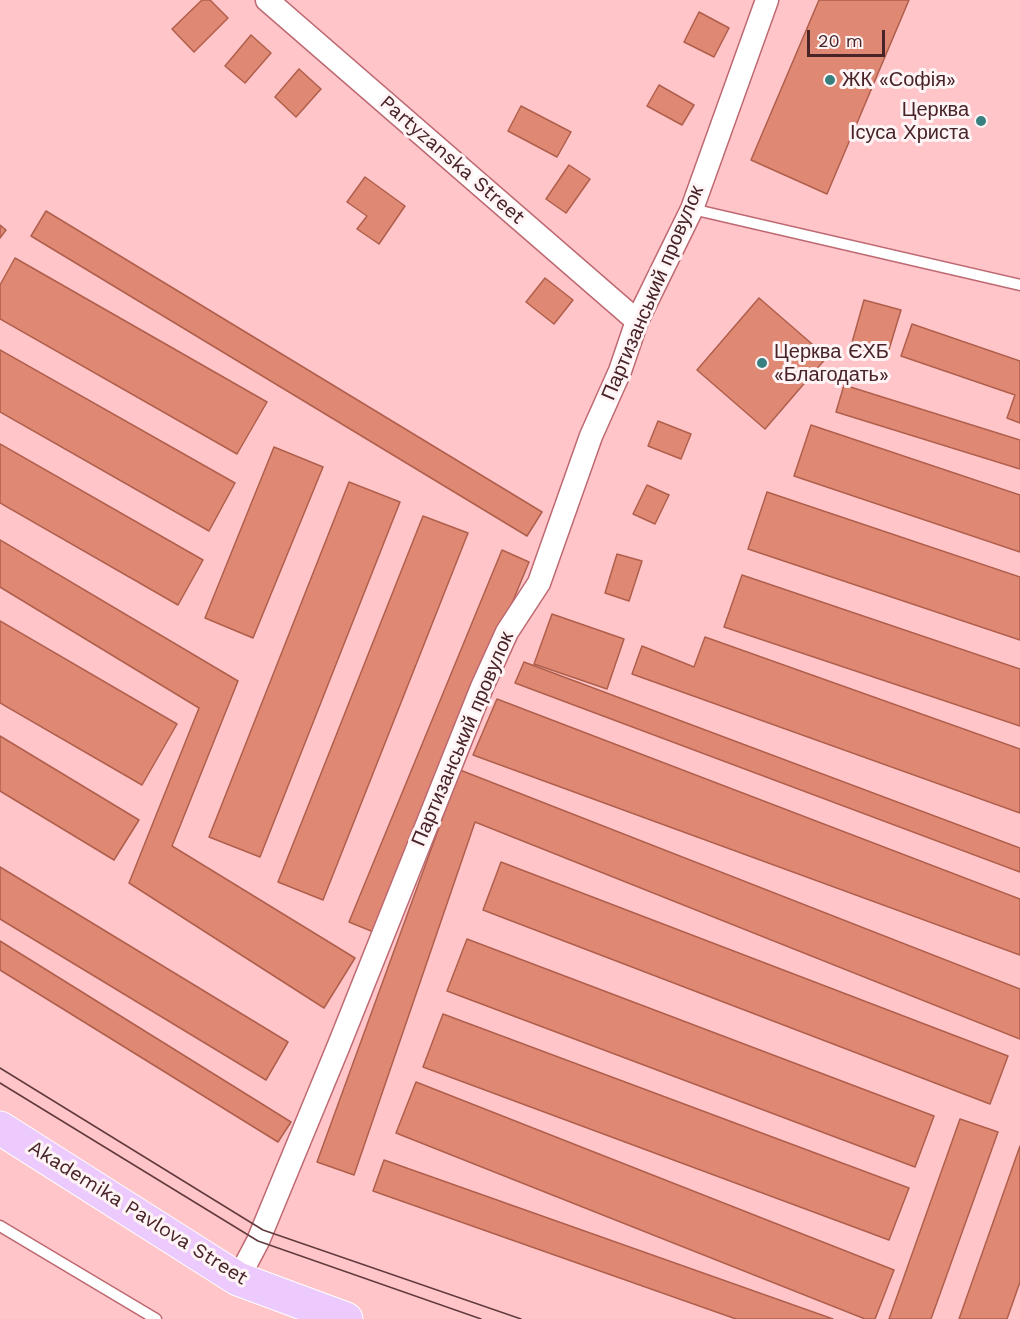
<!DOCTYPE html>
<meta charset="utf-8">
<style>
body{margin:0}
#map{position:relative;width:1020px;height:1319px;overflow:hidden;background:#ffc5c9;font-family:"Work Sans",sans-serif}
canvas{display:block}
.scale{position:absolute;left:807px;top:30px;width:78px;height:27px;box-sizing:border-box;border:3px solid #482428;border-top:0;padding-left:8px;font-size:18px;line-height:21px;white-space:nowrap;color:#482428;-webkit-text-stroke:4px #fff4f5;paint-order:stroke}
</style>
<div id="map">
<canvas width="1020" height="1319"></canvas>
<div class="scale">20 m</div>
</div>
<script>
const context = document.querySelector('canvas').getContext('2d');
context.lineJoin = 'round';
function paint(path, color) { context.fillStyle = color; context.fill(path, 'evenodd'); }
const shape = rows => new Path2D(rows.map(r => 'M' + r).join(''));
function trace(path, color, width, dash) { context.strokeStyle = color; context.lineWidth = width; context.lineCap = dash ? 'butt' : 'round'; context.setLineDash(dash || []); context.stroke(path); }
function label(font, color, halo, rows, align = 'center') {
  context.font = font + ' "Work Sans",sans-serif'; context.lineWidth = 6; context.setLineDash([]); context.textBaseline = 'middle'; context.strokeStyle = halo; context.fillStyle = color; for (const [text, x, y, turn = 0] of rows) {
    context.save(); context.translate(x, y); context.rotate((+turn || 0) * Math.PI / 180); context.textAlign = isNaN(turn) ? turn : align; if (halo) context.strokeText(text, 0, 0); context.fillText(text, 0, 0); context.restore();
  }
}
const building = shape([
 [202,0,210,0,228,18,194,52,172,29,202,0],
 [819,0,909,0,827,194,751,160,819,0],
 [699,12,729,28,714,57,684,42,699,12],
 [251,35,271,53,245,83,225,66,251,35],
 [299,69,321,89,296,117,275,97,299,69],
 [659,85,694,105,682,125,647,106,659,85],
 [521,106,571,132,557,157,508,131,521,106],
 [569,165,590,179,566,213,546,199,569,165],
 [365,177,405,206,379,244,357,229,367,216,347,202,365,177],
 [46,211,542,512,527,536,31,236,46,211],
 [0,225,6,230,0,238,0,225],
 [15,258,267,402,237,454,0,319,0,285,15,258],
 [545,278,573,300,554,324,526,302,545,278],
 [759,298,827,357,765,429,697,370,759,298],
 [864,300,901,310,887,356,851,346,864,300],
 [912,324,1020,361,1020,423,1007,418,1015,395,901,356,912,324],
 [0,350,235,483,209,531,0,412,0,350],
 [844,385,1020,440,1020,469,836,412,844,385],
 [658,421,691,434,681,459,648,446,658,421],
 [811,425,1020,495,1020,552,794,476,811,425],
 [0,444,203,560,178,605,0,503,0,444],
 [274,447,323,467,253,638,205,618,274,447],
 [349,482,400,502,260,857,209,837,349,482],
 [647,485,669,495,655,524,633,514,647,485],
 [767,492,1020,577,1020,640,748,549,767,492],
 [423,516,468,533,323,900,278,882,423,516],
 [0,540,238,681,172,846,355,958,324,1008,129,883,199,708,0,587,0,540],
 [502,550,529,562,376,933,349,922,502,550],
 [617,554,642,561,629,601,605,593,617,554],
 [742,575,1020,669,1020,726,724,627,742,575],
 [552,614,624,639,607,689,534,664,552,614],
 [0,621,177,724,142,785,0,703,0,621],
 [705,637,1020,749,1020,813,632,674,642,646,694,667,705,637],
 [524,662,1020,848,1020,872,515,683,524,662],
 [497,699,1020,899,1020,955,473,755,497,699],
 [0,736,139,820,114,860,0,791,0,736],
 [460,770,1020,989,1020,1039,475,822,354,1175,317,1162,460,770],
 [501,862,1008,1056,990,1104,483,910,501,862],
 [0,867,288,1042,266,1080,0,919,0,867],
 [467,939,934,1116,915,1167,447,991,467,939],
 [0,941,291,1122,278,1142,0,970,0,941],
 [443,1014,909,1188,889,1240,423,1067,443,1014],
 [416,1082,894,1270,875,1319,865,1319,396,1133,416,1082],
 [960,1119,998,1132,931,1319,889,1319,960,1119],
 [1020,1146,1020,1282,1007,1319,959,1319,1020,1146],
 [384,1160,833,1319,736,1319,373,1191,384,1160]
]);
paint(building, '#df8974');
trace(building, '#b05f4c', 1.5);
const service = shape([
 [692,209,1020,285],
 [0,1226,156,1319]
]);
const minor = shape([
 [267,0,637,321],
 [238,1279,258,1241,339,1045,482,687,507,632,539,583,591,436,620,371,637,321,692,209,767,0]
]);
const primary = shape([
 [0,1128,238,1279,346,1319]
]);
trace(service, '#be6971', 13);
trace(minor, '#be6971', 25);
trace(primary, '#fff', 35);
trace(service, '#fff', 10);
trace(minor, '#fff', 22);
trace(primary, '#eccafd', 33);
trace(shape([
 [0,1068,263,1230,521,1319],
 [0,1083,258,1241,481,1319]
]), '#613a3e', 1.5);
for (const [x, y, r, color] of [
 [830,80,6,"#37807f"],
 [981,121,6,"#37807f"],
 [762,363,6,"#37807f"]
]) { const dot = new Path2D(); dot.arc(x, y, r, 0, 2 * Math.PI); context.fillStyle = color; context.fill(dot); trace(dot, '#fff4f5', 2); }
label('20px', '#482428', '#fff4f5', [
 ["ЖК «Софія»",842,80],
 ["Церква",969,110,"right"],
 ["Ісуса Христа",969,133,"right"],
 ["Церква ЄХБ",774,352],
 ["«Благодать»",774,375]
], 'left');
label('20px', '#482428', '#fff4f5', [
 ["Partyzanska Street",452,160,41],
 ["Партизанський провулок",653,293,-67],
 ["Партизанський провулок",463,739,-67],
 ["Akademika Pavlova Street",138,1213,32]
]);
</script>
